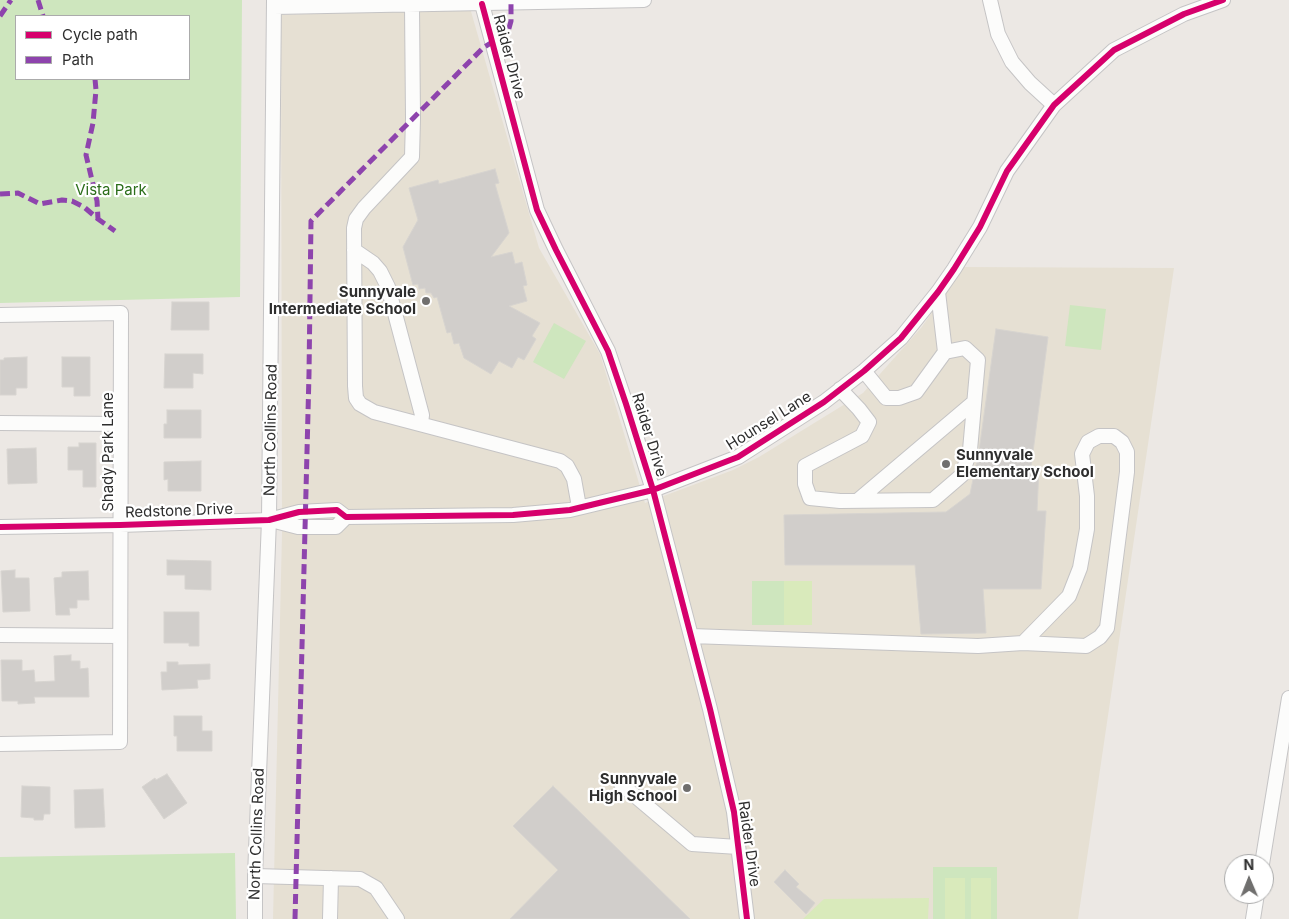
<!DOCTYPE html>
<style>
body{margin:0}
#map{position:relative;width:1289px;height:919px;overflow:hidden;background:#ece8e4;font-family:Inter,sans-serif}
canvas{display:block}
.legend{position:absolute;left:15px;top:15px;width:175px;height:65px;box-sizing:border-box;background:#fff;border:1px solid #ababab;margin:0;padding:6px 9px;list-style:none;font-size:15px;color:#2e2e2e}
.legend li{display:flex;align-items:center;gap:10px;height:25px}
.legend b{width:25px;border:1px solid #ababab}
.north{position:absolute;left:1224px;top:854px;width:50px;height:50px;box-sizing:border-box;background:#fff;border:1px solid #ababab;border-radius:50%;rotate:359deg;font-size:14px;font-weight:700;line-height:20px;text-align:center;color:#2e2e2e}
.north::after{content:'';display:block;margin:auto;width:18px;height:22px;background:#706f6e;clip-path:polygon(50% 0,100% 100%,50% 72%,0 100%)}
</style>
<div id="map">
<canvas width="1289" height="919"></canvas>
<ul class="legend">
<li><b style="height:6px;background:#d6006c"></b>Cycle path</li>
<li><b style="height:6px;background:#8e44ad"></b>Path</li>
</ul>
<div class="north">N</div>
</div>
<script>
const context = document.querySelector('canvas').getContext('2d');
context.lineJoin = 'round';
function paint(path, color) { context.fillStyle = color; context.fill(path, 'evenodd'); }
const shape = rows => new Path2D(rows.map(r => 'M' + r).join(''));
function trace(path, color, width, dash) { context.strokeStyle = color; context.lineWidth = width; context.lineCap = dash ? 'butt' : 'round'; context.setLineDash(dash || []); context.stroke(path); }
function label(font, color, halo, rows, align = 'center') {
  context.font = font + ' Inter,sans-serif'; context.lineWidth = 4.5; context.setLineDash([]); context.textBaseline = 'middle'; context.strokeStyle = halo; context.fillStyle = color; for (const [text, x, y, turn = 0] of rows) {
    context.save(); context.translate(x, y); context.rotate((+turn || 0) * Math.PI / 180); context.textAlign = isNaN(turn) ? turn : align; if (halo) context.strokeText(text, 0, 0); context.fillText(text, 0, 0); context.restore();
  }
}
paint(shape([
 [470,8,539,248,600,354,645,503,733,470,759,457,863,393,921,328,964,267,1174,268,1078,919,273,919,282,534,281,15]
]), '#e6e0d3');
paint(shape([
 [0,0,242,0,240,297,0,303],
 [189,16,189,79,16,79,16,16],
 [1070,305,1106,309,1101,350,1065,346],
 [554,323,586,341,564,379,533,362],
 [752,581,784,581,784,625,752,625],
 [235,853,236,919,0,919,0,857],
 [933,867,997,867,997,919,933,919]
]), '#cee6be');
paint(shape([
 [784,581,812,581,812,625,784,625],
 [945,878,965,878,965,919,945,919],
 [971,878,991,878,991,919,971,919],
 [929,898,928,919,803,919,824,899]
]), '#d9eabb');
const building = shape([
 [495,169,499,183,495,184,509,233,491,257,512,252,515,264,522,262,527,285,523,286,527,301,509,306,540,323,532,336,536,339,524,360,518,357,512,368,499,361,491,374,464,358,459,343,454,344,451,332,447,333,437,297,434,298,431,293,426,293,425,288,419,289,418,284,413,285,403,247,418,220,409,188,438,180,439,184,495,169],
 [172,302,209,302,209,330,171,330,172,302],
 [996,329,1048,337,1031,467,1039,467,1037,511,1046,511,1041,589,983,589,986,633,921,634,915,565,785,565,784,515,946,512,970,494,979,451,996,329],
 [165,354,203,354,203,374,193,373,193,388,164,388,165,354],
 [27,357,27,388,16,388,16,395,0,395,0,360,4,360,4,358,27,357],
 [62,357,90,357,90,396,74,396,74,387,62,387,62,357],
 [167,410,201,410,201,438,164,438,164,424,167,424,167,410],
 [79,443,96,443,96,487,83,487,83,470,68,470,68,447,79,447,79,443],
 [36,448,37,483,8,484,7,449,36,448],
 [201,461,201,491,168,491,168,479,164,480,164,462,201,461],
 [167,560,211,561,211,590,185,589,185,575,167,575,167,560],
 [15,570,15,578,29,578,30,611,3,612,1,571,15,570],
 [88,571,89,600,77,600,77,608,69,608,70,615,56,615,54,578,62,577,62,572,88,571],
 [164,612,199,612,199,646,189,646,189,643,164,643,164,612],
 [71,655,71,661,80,661,80,669,88,668,89,697,34,697,35,703,18,704,18,701,2,701,1,660,22,660,22,671,34,670,35,682,55,681,54,656,71,655],
 [167,662,178,662,178,665,210,664,210,679,197,680,198,688,162,690,161,672,167,672,167,662],
 [174,716,202,716,202,731,212,731,212,751,177,751,177,736,174,736,174,716],
 [167,774,187,803,164,819,142,787,155,778,156,780,167,774],
 [22,786,50,787,50,814,44,814,43,820,34,820,34,818,21,817,22,786],
 [553,786,690,919,510,919,558,870,513,826,553,786],
 [103,789,105,827,75,828,74,790,103,789],
 [785,870,799,884,796,887,815,903,806,914,774,882,785,870]
]);
paint(building, '#d1cecb');
trace(building, '#d7d4d0', 1);
const minor = shape([
 [990,0,998,34,1012,62,1030,83,1054,105],
 [482,4,537,210,556,250,608,351,626,404,653,490,710,709,734,812,747,919],
 [412,6,413,118,412,157,364,208,356,219,354,228,355,386,356,398,360,404,374,412,560,461,567,466,574,479,579,507],
 [274,7,644,0],
 [354,250,373,263,380,271,388,287,422,415,421,424],
 [938,292,945,352],
 [0,315,121,313,120,742,0,744],
 [840,389,859,409,869,422,862,436,805,466,805,484,810,498,840,501,933,500,962,475,970,450,978,360,965,348,945,352,916,392,899,398,886,398,864,371],
 [0,423,120,424],
 [857,501,974,402],
 [271,520,298,527,336,527,346,517],
 [0,527,120,525,269,520,299,512,337,510,346,517,513,515,570,510,653,490,738,457,824,402,864,371,901,338,938,292,954,269,980,227,1007,171,1054,105,1114,50,1184,14,1223,0],
 [0,635,120,636],
 [691,636,978,646,1023,643,1069,596,1080,568,1087,529,1087,496,1082,454,1088,442,1099,436,1114,436,1122,442,1127,452,1127,472,1107,628,1100,637,1086,646,1023,643],
 [621,784,692,844,738,847],
 [1262,864,1289,698],
 [255,876,360,879,376,888,397,919],
 [255,919,255,876,269,520,274,0],
 [330,919,331,878],
 [1253,919,1257,894]
]);
trace(minor, '#c5c4c5', 16);
trace(minor, '#fcfcfb', 14);
trace(shape([
 [38,0,43,16],
 [0,16,11,0],
 [95,79,96,90,93,123,86,155,97,201,98,219],
 [0,194,18,193,40,204,62,200,72,201,84,207,98,219,115,231],
 [295,919,309,374,311,221,483,48,508,32,511,21,511,0]
]), '#8e44ad', 5, [10, 5]);
trace(shape([
 [482,4,537,210,556,250,608,351,626,404,653,490,710,709,734,812,747,919],
 [0,527,120,525,269,520,299,512,337,510,346,517,513,515,570,510,653,490,738,457,824,402,864,371,901,338,938,292,954,269,980,227,1007,171,1054,105,1114,50,1184,14,1223,0]
]), '#d6006c', 6);
for (const [x, y, r, color] of [
 [426,301,5,"#706f6e"],
 [946,464,5,"#706f6e"],
 [687,788,5,"#706f6e"]
]) { const dot = new Path2D(); dot.arc(x, y, r, 0, 2 * Math.PI); context.fillStyle = color; context.fill(dot); trace(dot, '#fff', 2); }
label('15px', '#2e2e2e', '#fff', [
 ["Raider Drive",509,57,75],
 ["Hounsel Lane",769,421,-32],
 ["North Collins Road",271,430,-89],
 ["Raider Drive",649,435,73],
 ["Shady Park Lane",108,452,-90],
 ["Redstone Drive",179,511,-2],
 ["North Collins Road",257,834,-88],
 ["Raider Drive",749,844,82]
]);
label('15px', '#2c6e1b', '#fff', [
 ["Vista Park",111,190]
]);
label('bold 15px', '#2e2e2e', '#fff', [
 ["Sunnyvale",416,292],
 ["Intermediate School",416,309],
 ["Sunnyvale",956,455,"left"],
 ["Elementary School",956,472,"left"],
 ["Sunnyvale",677,779],
 ["High School",677,796]
], 'right');
</script>
